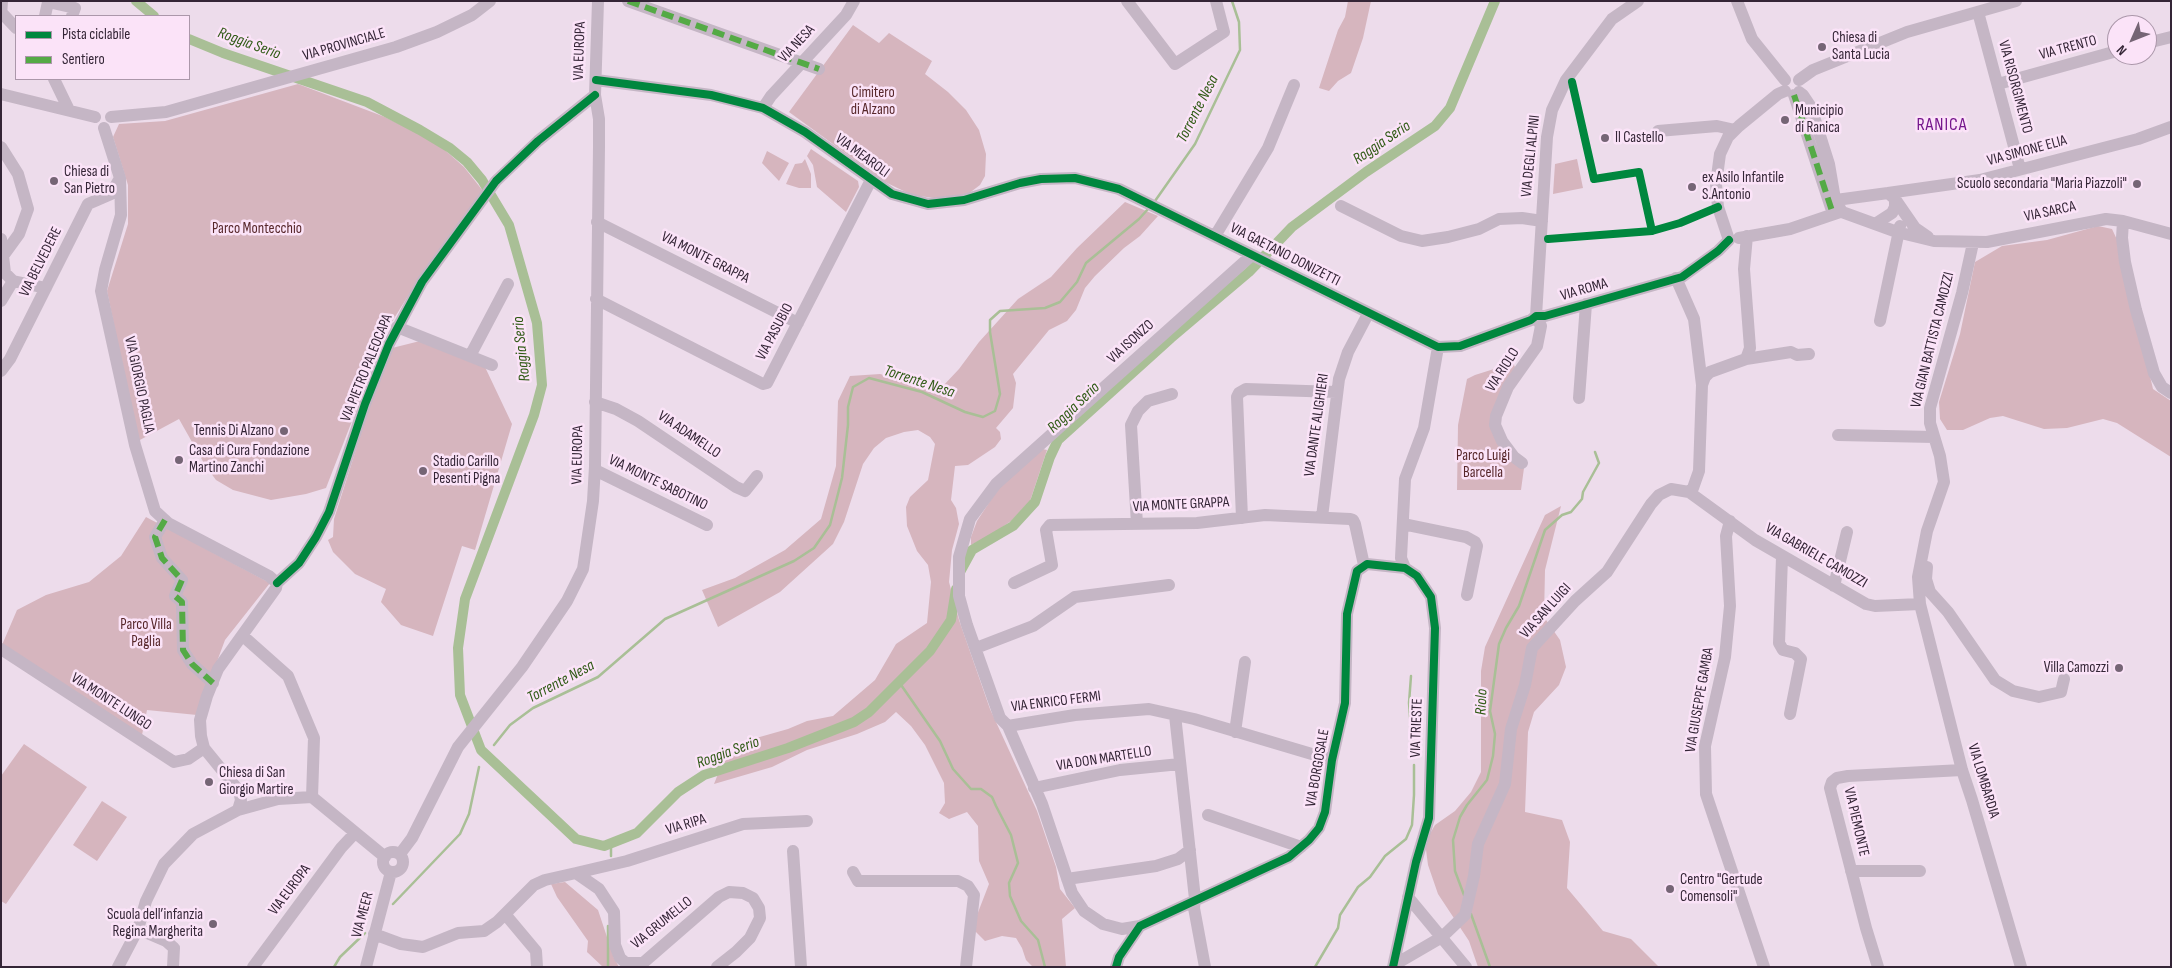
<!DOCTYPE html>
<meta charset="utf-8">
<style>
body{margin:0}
#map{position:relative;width:2172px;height:968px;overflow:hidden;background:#eddceb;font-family:"Sofia Sans Condensed",sans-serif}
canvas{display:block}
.frame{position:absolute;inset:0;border:2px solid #342536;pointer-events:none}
.legend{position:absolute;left:15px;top:15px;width:175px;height:65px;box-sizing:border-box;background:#fbe3f8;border:1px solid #ab97aa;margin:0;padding:6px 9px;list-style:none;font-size:15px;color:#342536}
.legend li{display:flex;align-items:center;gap:10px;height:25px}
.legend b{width:25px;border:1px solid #ab97aa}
.north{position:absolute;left:2107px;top:15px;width:50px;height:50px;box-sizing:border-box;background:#fbe3f8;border:1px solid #ab97aa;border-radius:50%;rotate:226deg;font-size:14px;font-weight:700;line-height:20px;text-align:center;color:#342536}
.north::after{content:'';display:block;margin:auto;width:18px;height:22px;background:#756575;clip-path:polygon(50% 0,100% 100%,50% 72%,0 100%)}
</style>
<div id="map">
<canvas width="2172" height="968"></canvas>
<div class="frame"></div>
<ul class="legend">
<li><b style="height:6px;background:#00873e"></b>Pista ciclabile</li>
<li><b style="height:6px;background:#54aa45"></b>Sentiero</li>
</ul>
<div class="north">N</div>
</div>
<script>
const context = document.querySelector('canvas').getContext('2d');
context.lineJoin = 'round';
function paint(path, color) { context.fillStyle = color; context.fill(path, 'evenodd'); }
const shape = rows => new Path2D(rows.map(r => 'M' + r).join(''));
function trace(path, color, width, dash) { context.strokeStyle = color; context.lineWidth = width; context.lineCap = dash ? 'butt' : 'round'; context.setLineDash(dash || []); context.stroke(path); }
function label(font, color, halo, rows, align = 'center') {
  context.font = font + ' "Sofia Sans Condensed",sans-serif'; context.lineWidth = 5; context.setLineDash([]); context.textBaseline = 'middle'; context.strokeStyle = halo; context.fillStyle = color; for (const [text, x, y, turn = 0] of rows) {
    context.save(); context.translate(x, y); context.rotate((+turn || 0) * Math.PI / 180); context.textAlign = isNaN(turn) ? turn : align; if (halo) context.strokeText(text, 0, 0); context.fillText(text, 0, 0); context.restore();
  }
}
paint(shape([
 [1348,1,1371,1,1363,38,1351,73,1338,81,1329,91,1319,88,1338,30,1345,17],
 [853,25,879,43,889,33,932,61,925,74,948,92,966,110,979,130,986,154,985,176,980,185,968,194,941,199,912,195,885,182,789,112],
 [298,84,385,117,437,143,464,167,483,191,420,277,388,328,326,488,306,494,271,500,233,490,216,480,205,465,179,419,138,441,107,291,128,224,128,185,113,137,119,124,165,121],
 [811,149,858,181,859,187,846,212,817,187,813,165,807,156],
 [767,151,789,163,779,181,762,163],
 [805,159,811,174,811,188,799,188,786,184,795,164,802,163],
 [1577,159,1583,188,1553,194,1555,164],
 [1125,202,1158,216,1140,236,1124,248,1095,276,1085,288,1076,310,1067,321,1049,330,1013,374,1016,383,1013,408,996,428,1000,432,1001,439,995,447,968,465,955,466,951,500,956,508,959,524,952,550,949,582,959,620,990,709,1037,811,1056,867,1060,889,1075,908,1062,919,1066,967,1033,967,1026,960,1022,948,1016,938,1002,936,985,941,975,931,977,915,989,884,979,861,978,826,967,812,949,819,939,813,945,803,944,783,925,745,911,726,896,712,885,722,857,734,807,750,772,767,714,784,726,754,742,742,788,729,807,721,833,716,875,680,896,644,927,623,931,582,928,565,917,551,907,526,906,507,910,497,928,480,935,444,930,437,918,430,904,432,886,438,874,448,863,464,844,522,833,544,780,592,718,627,702,590,735,578,785,550,821,519,836,466,838,401,850,376,880,374,923,385,943,386,959,369,979,342,1018,299,1051,277,1077,248],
 [2098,226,2112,229,2119,244,2153,389,2171,401,2171,457,2117,423,2103,419,2067,428,2044,429,2003,416,1990,418,1963,430,1947,430,1940,419,1939,402,1960,334,1975,262,2002,246,2047,240],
 [420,341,485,367,512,424,475,550,462,546,433,636,401,625,381,602,386,589,355,574,333,552,328,540,333,537,334,519,373,396,392,348],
 [1513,363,1516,369,1492,422,1524,468,1521,490,1457,490,1458,425,1467,379,1475,375],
 [1043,449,1047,450,1030,501,1011,521,988,537,971,545,971,537,977,521,998,489],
 [1561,506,1545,570,1544,617,1560,640,1566,667,1559,685,1534,712,1528,732,1525,812,1562,820,1570,842,1567,888,1603,931,1631,939,1659,967,1478,967,1469,941,1438,894,1428,865,1425,842,1435,825,1455,811,1471,792,1481,772,1481,671,1485,647,1545,515],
 [146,517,270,583,225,640,197,715,147,710,142,735,2,645,17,610,46,595,89,582,121,556],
 [24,744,87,787,6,904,1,901,1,776],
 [102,801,127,817,97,861,73,845],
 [565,882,598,910,614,958,619,967,603,967,587,952,588,941,557,897,551,884]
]), '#d6b5be');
trace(shape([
 [1155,201,1195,144,1240,50,1239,22,1232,1],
 [1411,676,1409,703,1413,755],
 [899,682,940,741,953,769,971,789,981,789,992,797,996,806,1011,835,1018,863,1009,883,1010,896,1021,921,1038,940,1045,967],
 [494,745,510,725,533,708,598,677,665,619,794,561,814,548,830,525,842,478,848,425,848,407,853,387,869,378,922,392,965,412,983,417,995,411,1000,394,990,332,990,320,1000,311,1045,308,1060,302,1077,282,1086,263,1139,219,1148,209],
 [611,856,611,844],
 [1464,895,1455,871,1453,840,1460,817,1467,805,1487,780,1493,756,1495,734,1490,711,1499,644,1506,628,1519,606,1545,530,1562,515,1571,512,1582,499,1583,492,1599,463,1595,452],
 [393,904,460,834,469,814,479,767],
 [1471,914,1490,967],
 [334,967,340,957,365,933],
 [608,967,608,926],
 [1315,967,1338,928,1340,915,1358,887,1370,877,1385,856,1406,839,1412,825,1414,795,1414,765]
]), '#a9bf96', 2.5);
trace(shape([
 [136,1,154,16],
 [189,39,223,53,367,102,420,130,450,148,467,162,482,180,509,225,537,323,542,385,534,415,465,599,458,648,460,695,481,750,576,839,604,846,637,833,678,792,704,775,788,748,854,722,869,712,930,651,951,620,956,589],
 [960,572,972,550,1013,526,1035,502,1050,457,1058,440,1171,338,1249,272,1292,227,1366,172,1435,126,1450,108,1495,1]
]), '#a9bf96', 10);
trace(shape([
 [628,1,819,69],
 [1127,1,1175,64,1224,32,1216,1],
 [1737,1,1752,39,1785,80],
 [1978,12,2020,169],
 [2,13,16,28],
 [1,16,2,1],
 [45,16,48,2,75,8,72,16],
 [2147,43,2171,37],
 [54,79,69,110],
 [596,80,711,95,763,108,805,132,892,194,928,204,964,200,1020,183,1041,179,1075,178,1119,189,1438,347,1460,346,1531,320,1536,316,1545,316,1682,277,1718,251,1729,240],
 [1799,80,1813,70,1907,32,2016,1],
 [1998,84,2117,51],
 [1799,92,1803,95,1811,107,1829,164,1835,199,1842,212,1897,232,1934,241,1987,242,2106,219,2123,221,2171,234],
 [1,94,95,117],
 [1794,95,1833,214],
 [763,108,771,96,846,15,854,1],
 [111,117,166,112,396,47,437,32,472,15,490,1],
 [104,128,120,178,121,215,105,270,101,291,135,445,155,511,168,523,269,576,277,583],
 [1658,131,1717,126,1735,130],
 [1,147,18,174,28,209,19,234,3,256],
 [1888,193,1980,180,2138,139,2171,127],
 [1836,200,1888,193,1895,199,1915,228,1928,237],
 [1341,206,1401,236,1422,241,1448,237,1479,229,1499,219,1522,218,1542,221],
 [2123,221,2122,238,2125,262,2136,310,2154,373,2162,387,2171,393],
 [597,222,798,323],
 [1875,224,1892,213,1895,207,1895,199],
 [1215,236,1268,148,1294,85],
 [1739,238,1790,229,1840,212],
 [1,239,5,273,13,281,46,288],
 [1729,240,1718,207,1716,184,1720,154,1728,137,1739,126,1778,94,1785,91],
 [1973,243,1962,293,1930,408,1930,423,1940,456,1944,482,1927,531,1918,577,1920,604,1962,770,1972,800,2021,967],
 [1676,278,1694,319,1702,385,1699,471,1693,488,1689,492,1755,540,1866,604,1875,606,1920,604],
 [596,299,763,384,767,383,871,180],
 [1,301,13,281],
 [1536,316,1547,137,1552,110,1566,80,1612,19,1638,1],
 [1880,321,1900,226],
 [397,327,492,365],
 [470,356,508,284],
 [1746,359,1750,348,1744,269,1747,236],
 [1,371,10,359,88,204,111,194,120,178],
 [1702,385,1705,377,1710,372,1746,359,1791,352,1797,355,1809,354],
 [1579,398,1586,304],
 [595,402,616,409,638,421,736,487,745,491,757,476],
 [1838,435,1934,437],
 [1522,463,1514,457,1502,441,1495,425,1496,416,1508,387,1537,346,1541,326,1536,316],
 [595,470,707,525],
 [1322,517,1339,379,1348,352,1368,314],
 [1242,518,1237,397,1239,393,1246,389,1336,392],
 [165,520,155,537,162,558,182,580,175,596,182,602,183,650,192,664,213,683],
 [1730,521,1726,536,1730,606,1725,657,1705,746,1706,794,1764,967],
 [1137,524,1131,425,1138,411,1148,401,1172,394],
 [1403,524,1466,537,1475,542,1477,546,1467,595],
 [1782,557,1779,643,1783,650,1795,653,1801,659,1790,714],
 [1927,567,1926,579,1930,592,1948,612,1995,680,2013,691,2039,697,2061,692,2064,679],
 [1405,568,1401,558,1405,479,1424,428,1438,347],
 [1014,583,1052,565,1046,530,1050,525,1197,523,1265,515,1350,519,1353,520,1355,524,1364,565],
 [1834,586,1847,532],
 [243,636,288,676,314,738,312,797],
 [976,648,1033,626,1075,597,1169,585],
 [1,649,174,762,188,759,204,748],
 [1175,715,1195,899,1194,908,1205,967],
 [1008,726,1075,715,1149,709,1194,719,1332,760],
 [1235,732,1245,662],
 [1034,788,1120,770,1180,764],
 [312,797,385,857],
 [238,810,241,800,239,791,204,748,201,736,200,720,207,696,218,669,276,588,277,583,299,563,316,537,329,512,365,404,389,344,422,282,496,181,538,141,595,95],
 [1208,815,1301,847],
 [793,851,801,967],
 '383 862a10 10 0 1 1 20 0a10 10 0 1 1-20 0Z',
 [400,854,412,838,458,747,522,667,567,601,583,569,593,501,595,466,599,147,599,119,595,95,598,1],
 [1851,871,1920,871],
 [853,872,858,881,958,881,968,886,974,895,966,967],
 [576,873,627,861,743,824,807,821],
 [1067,879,1156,866,1178,859,1190,850],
 [1408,897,1466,967],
 [505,914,536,951,537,967],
 [1140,926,1122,929,1103,924,1084,911,1072,893,1042,804,1008,726,1000,718,967,625,959,596,959,557,970,519,996,484,1252,255],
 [138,929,166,941,174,948,173,967],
 [374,934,401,944,423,947,458,933,484,931,497,922,534,885,545,880,576,873,599,889,614,912,615,945,620,958,626,963,643,963,719,897,729,892,743,893,753,898,759,908,760,918,750,938,736,952,717,967],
 [1394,965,1442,937,1465,915,1474,876,1478,844,1505,784,1511,729,1525,685,1532,648,1575,601,1607,572,1651,504,1659,495,1671,489,1689,492],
 [118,967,138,929,146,901,164,864,193,834,238,810,278,799,312,797],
 [253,967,341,848,355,833],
 [366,967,391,872],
 [1116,967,1119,957,1140,926,1289,857,1309,840,1319,828,1325,812,1332,760,1345,703,1347,614,1357,571,1367,564,1405,568,1417,576,1431,597,1435,628,1429,818,1416,862,1393,967],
 [1878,967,1866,928,1830,788,1832,782,1837,778,1848,776,1962,770]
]), '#c5b6c5', 12);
trace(shape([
 [628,1,819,69],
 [1794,95,1833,214],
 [165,520,155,537,162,558,182,580,175,596,182,602,183,650,192,664,213,683]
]), '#54aa45', 6, [12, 6]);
trace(shape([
 [596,80,711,95,763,108,805,132,892,194,928,204,964,200,1020,183,1041,179,1075,178,1119,189,1438,347,1460,346,1531,320,1536,316,1545,316,1682,277,1718,251,1729,240],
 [1572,82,1594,179,1639,172,1652,231],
 [1548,239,1652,231,1680,223,1718,207],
 [277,583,299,563,316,537,329,512,365,404,389,344,422,282,496,181,538,141,595,95],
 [1116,967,1119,957,1140,926,1289,857,1309,840,1319,828,1325,812,1332,760,1345,703,1347,614,1357,571,1367,564,1405,568,1417,576,1431,597,1435,628,1429,818,1416,862,1393,967]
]), '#00873e', 8);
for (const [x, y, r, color] of [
 [1822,47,5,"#756575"],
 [1785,120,5,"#756575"],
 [1605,138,5,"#756575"],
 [54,181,5,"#756575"],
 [2137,184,5,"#756575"],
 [1692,187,5,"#756575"],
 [284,431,5,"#756575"],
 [179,460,5,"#756575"],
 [423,471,5,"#756575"],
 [2119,668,5,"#756575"],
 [209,782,5,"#756575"],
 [1670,889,5,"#756575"],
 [213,924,5,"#756575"]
]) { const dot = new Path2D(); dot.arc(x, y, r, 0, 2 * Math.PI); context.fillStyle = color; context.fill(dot); trace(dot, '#fbe3f8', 2); }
label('15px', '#342536', '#fbe3f8', [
 ["Chiesa di",1832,38],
 ["Santa Lucia",1832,55],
 ["Municipio",1795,111],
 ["di Ranica",1795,128],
 ["Il Castello",1615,138],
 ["Chiesa di",64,172],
 ["San Pietro",64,189],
 ["ex Asilo Infantile",1702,178],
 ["S.Antonio",1702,195],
 ["Scuolo secondaria \"Maria Piazzoli\"",2127,184,"right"],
 ["Tennis Di Alzano",274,431,"right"],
 ["Casa di Cura Fondazione",189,451],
 ["Martino Zanchi",189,468],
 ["Stadio Carillo",433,462],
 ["Pesenti Pigna",433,479],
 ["Villa Camozzi",2109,668,"right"],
 ["Chiesa di San",219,773],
 ["Giorgio Martire",219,790],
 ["Centro \"Gertude",1680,880],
 ["Comensoli\"",1680,897],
 ["Scuola dell’infanzia",203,915,"right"],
 ["Regina Margherita",203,932,"right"]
], 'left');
label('15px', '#342536', '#fbe3f8', [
 ["VIA NESA",797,44,-47],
 ["VIA PROVINCIALE",344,45,-16],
 ["VIA TRENTO",2068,48,-15],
 ["VIA EUROPA",580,51,-88],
 ["VIA RISORGIMENTO",2015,87,75],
 ["VIA SIMONE ELIA",2027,151,-15],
 ["VIA MEAROLI",862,156,36],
 ["VIA DEGLI ALPINI",1531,156,-84],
 ["VIA SARCA",2050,212,-12],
 ["VIA GAETANO DONIZETTI",1285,255,27],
 ["VIA MONTE GRAPPA",705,258,27],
 ["VIA BELVEDERE",41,262,-63],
 ["VIA ROMA",1584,290,-16],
 ["VIA PASUBIO",775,332,-62],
 ["VIA GIAN BATTISTA CAMOZZI",1933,340,-76],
 ["VIA ISONZO",1131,342,-42],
 ["VIA PIETRO PALEOCAPA",367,368,-68],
 ["VIA RIOLO",1503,370,-57],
 ["VIA GIORGIO PAGLIA",139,385,78],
 ["VIA DANTE ALIGHIERI",1317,425,-82],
 ["VIA ADAMELLO",689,435,34],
 ["VIA EUROPA",578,455,-89],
 ["VIA MONTE SABOTINO",658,483,26],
 ["VIA MONTE GRAPPA",1181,505,-3],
 ["VIA GABRIELE CAMOZZI",1816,556,30],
 ["VIA SAN LUIGI",1546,611,-48],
 ["VIA GIUSEPPE GAMBA",1700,700,-80],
 ["VIA MONTE LUNGO",111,702,33],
 ["VIA ENRICO FERMI",1056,702,-7],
 ["VIA TRIESTE",1417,728,-88],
 ["VIA DON MARTELLO",1104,759,-9],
 ["VIA BORGOSALE",1318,768,-80],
 ["VIA LOMBARDIA",1983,781,73],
 ["VIA PIEMONTE",1856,822,77],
 ["VIA RIPA",686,825,-17],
 ["VIA EUROPA",290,890,-53],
 ["VIA MEER",363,915,-75],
 ["VIA GRUMELLO",662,923,-39]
]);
label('15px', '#562629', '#fbe3f8', [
 ["Cimitero",873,93],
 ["di Alzano",873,110],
 ["Parco Montecchio",257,229],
 ["Parco Luigi",1483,456],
 ["Barcella",1483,473],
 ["Parco Villa",146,625],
 ["Paglia",146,642]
]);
label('italic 16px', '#305b16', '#fbe3f8', [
 ["Roggia Serio",249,44,20],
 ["Torrente Nesa",1198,109,-63],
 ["Roggia Serio",1382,143,-34],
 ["Roggia Serio",522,349,-96],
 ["Torrente Nesa",919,382,18],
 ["Roggia Serio",1074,408,-44],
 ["Torrente Nesa",561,682,-28],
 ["Riolo",1482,702,-88],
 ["Roggia Serio",728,753,-20]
]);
context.letterSpacing = '1px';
label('18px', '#75168c', '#fbe3f8', [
 ["RANICA",1942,125]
]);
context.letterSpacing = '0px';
</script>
